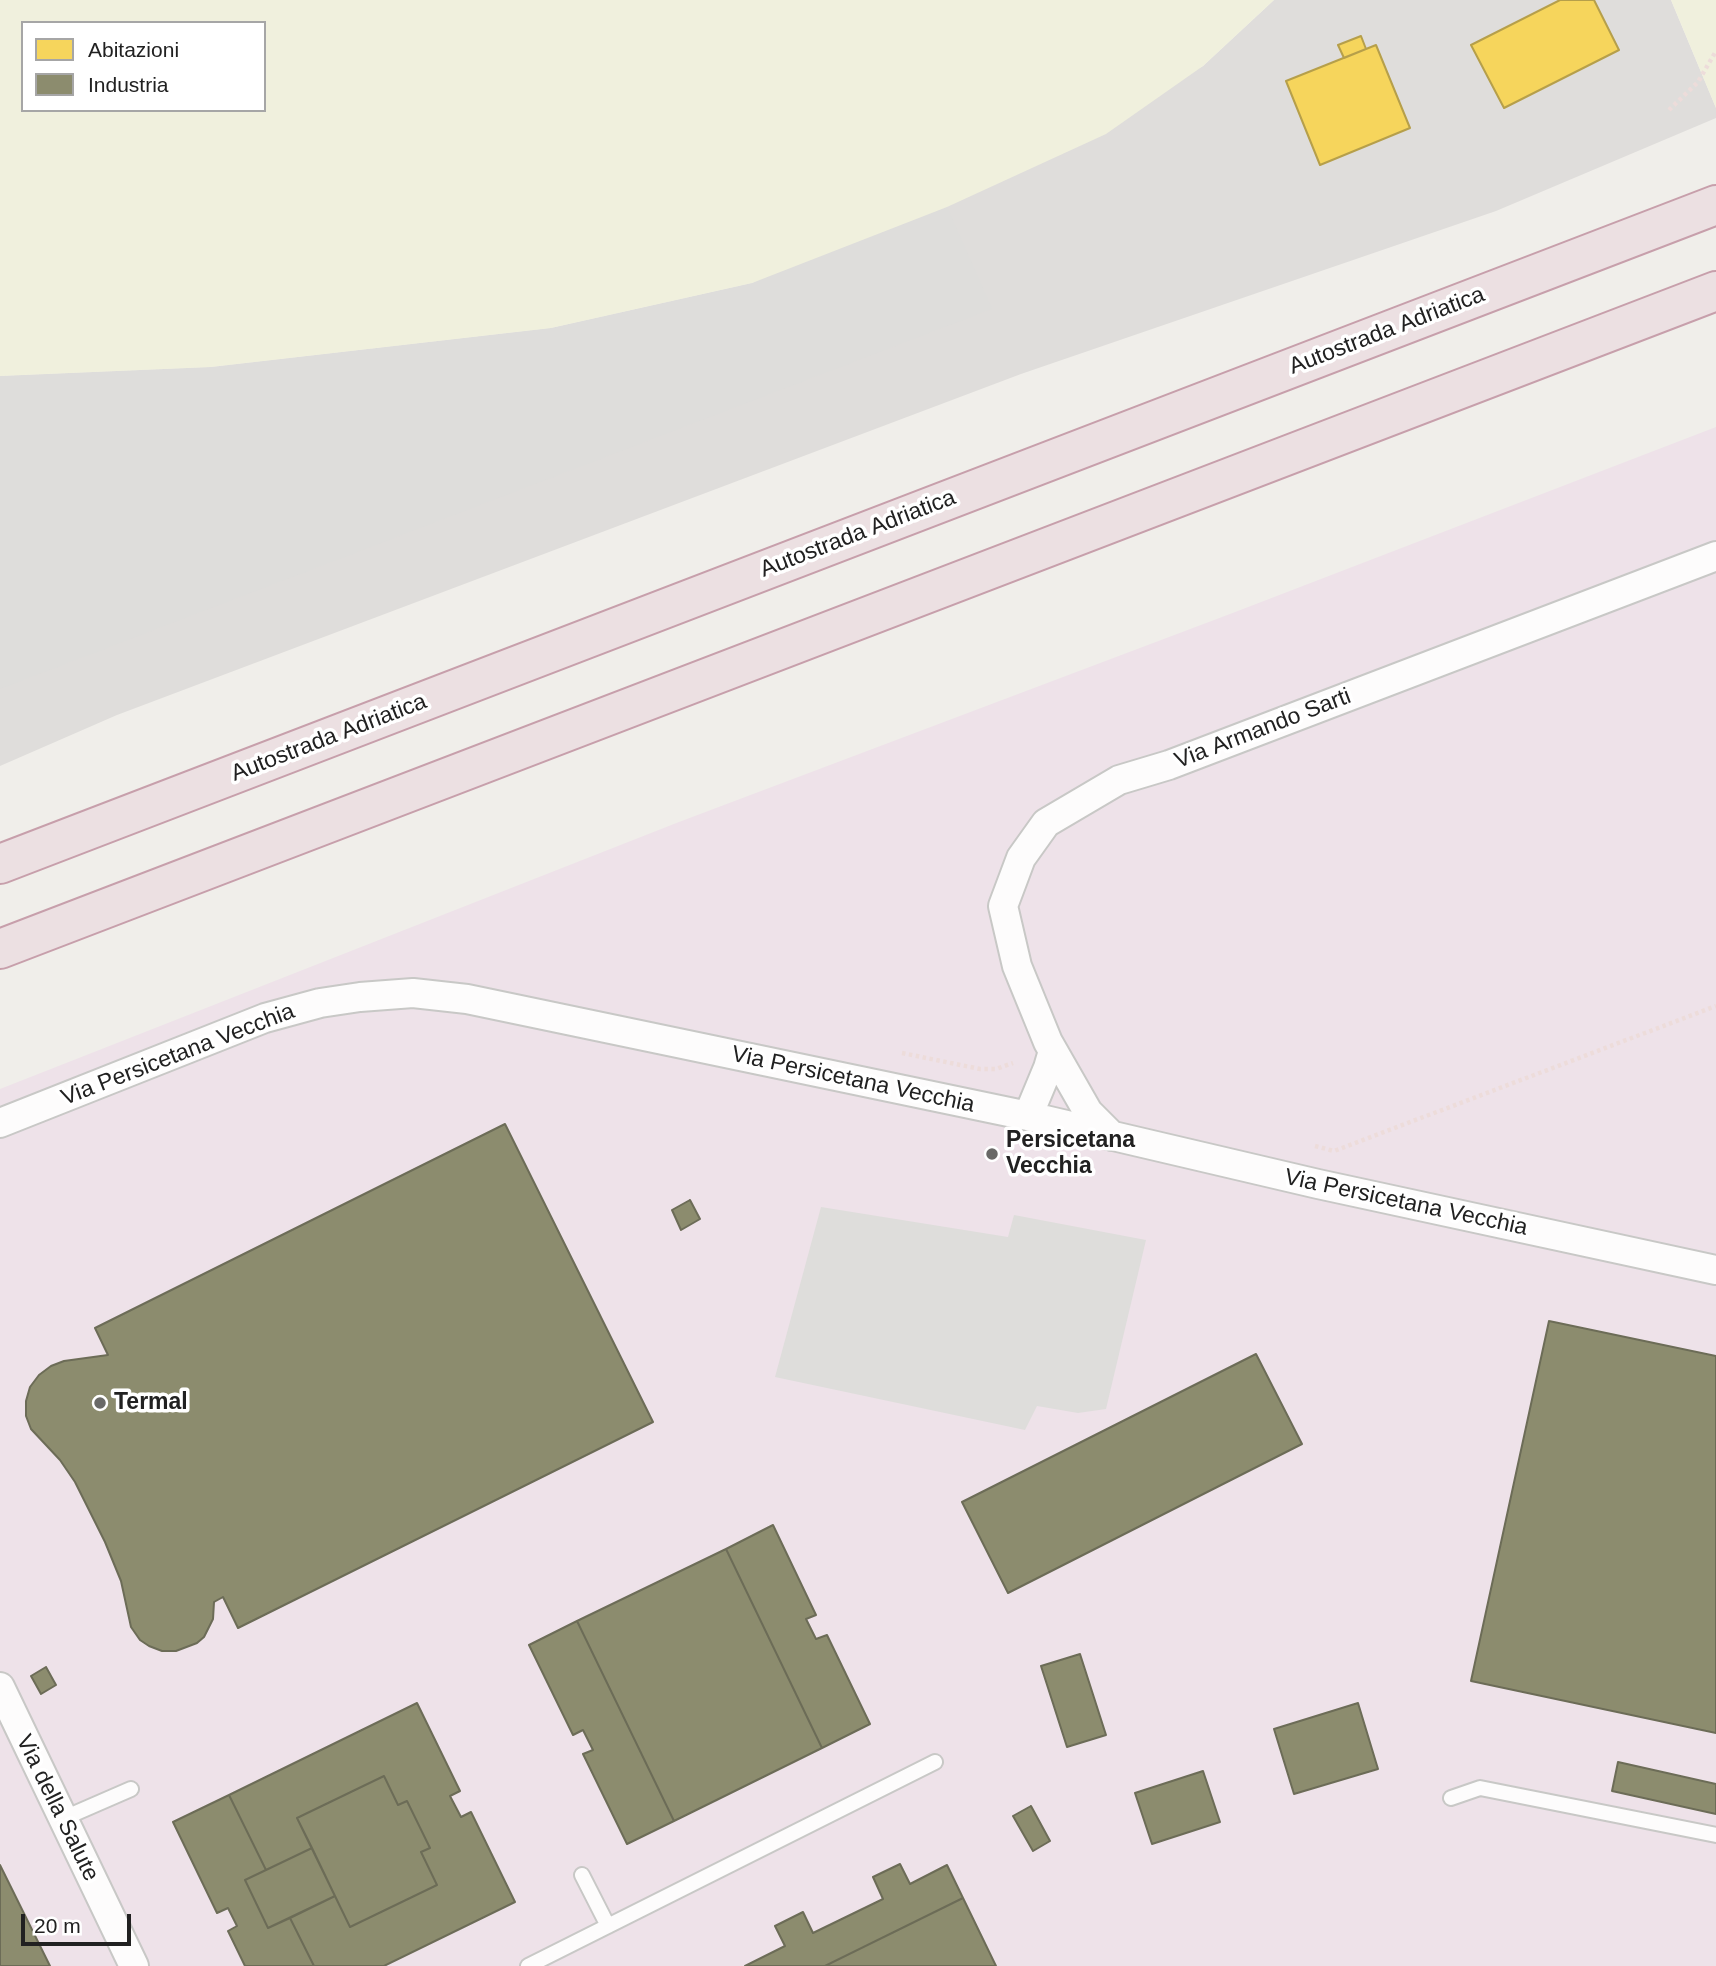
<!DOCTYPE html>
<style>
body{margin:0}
#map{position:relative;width:1716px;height:1966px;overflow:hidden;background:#f0eeea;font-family:Arial,sans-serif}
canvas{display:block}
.legend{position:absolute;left:21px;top:21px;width:245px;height:91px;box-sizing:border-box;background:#fff;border:2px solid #a6a6a6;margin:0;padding:9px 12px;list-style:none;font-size:21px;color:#212121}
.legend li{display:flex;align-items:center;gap:14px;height:35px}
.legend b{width:35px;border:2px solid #a6a6a6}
.scale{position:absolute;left:21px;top:1914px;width:110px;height:32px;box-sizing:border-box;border:4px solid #212121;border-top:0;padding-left:9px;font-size:21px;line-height:24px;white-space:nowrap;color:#212121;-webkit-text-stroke:5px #fff;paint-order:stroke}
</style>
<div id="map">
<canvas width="1716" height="1966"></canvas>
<ul class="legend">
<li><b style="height:19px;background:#f6d55c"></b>Abitazioni</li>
<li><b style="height:19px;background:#8c8c6e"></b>Industria</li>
</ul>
<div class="scale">20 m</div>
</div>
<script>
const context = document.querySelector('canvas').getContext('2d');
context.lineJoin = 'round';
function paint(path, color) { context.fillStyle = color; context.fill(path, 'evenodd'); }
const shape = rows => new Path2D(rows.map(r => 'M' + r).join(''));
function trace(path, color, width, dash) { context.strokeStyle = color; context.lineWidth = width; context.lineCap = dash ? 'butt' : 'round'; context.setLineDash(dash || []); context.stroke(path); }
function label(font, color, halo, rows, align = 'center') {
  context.font = font + ' Arial,sans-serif'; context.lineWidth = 7; context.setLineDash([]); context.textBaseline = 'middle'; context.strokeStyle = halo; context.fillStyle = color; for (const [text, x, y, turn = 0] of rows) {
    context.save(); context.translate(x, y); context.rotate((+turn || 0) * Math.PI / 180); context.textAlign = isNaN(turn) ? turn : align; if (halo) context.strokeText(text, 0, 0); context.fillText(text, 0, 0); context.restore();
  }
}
paint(shape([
 [1274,0,1671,0,1716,108,1716,118,1496,211,1021,374,117,715,0,766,0,376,211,367,551,328,752,283,1203,66]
]), '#dfdddb');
paint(shape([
 [1716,427,1716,1966,0,1966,0,1089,679,822,1230,614]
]), '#eee2e9');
paint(shape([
 [947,207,992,309,0,689,0,376,211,367,551,328,752,283],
 [821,1207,1008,1237,1014,1215,1146,1240,1106,1409,1078,1413,1037,1406,1025,1430,775,1377]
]), '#dedddb');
paint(shape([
 [0,0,1274,0,1203,66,1106,134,947,207,752,283,551,328,211,367,0,376],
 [23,23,264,23,264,110,23,110],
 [1671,0,1716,0,1716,108]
]), '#f0f0dd');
const homes = shape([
 [1560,0,1594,0,1619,50,1504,108,1471,45,1560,0],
 [1361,36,1366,49,1344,58,1338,45,1361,36],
 [1376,45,1410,128,1320,165,1286,81,1376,45]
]);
paint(homes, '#f6d55c');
trace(homes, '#b69f4a', 2);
const industry = shape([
 [505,1124,653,1422,238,1628,223,1597,214,1602,213,1619,204,1637,197,1643,176,1651,162,1651,149,1646,140,1640,131,1627,121,1581,105,1542,75,1482,60,1460,31,1429,26,1416,26,1401,30,1387,39,1375,51,1366,64,1361,108,1355,95,1328,505,1124],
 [690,1200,700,1219,681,1230,672,1210,690,1200],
 [1549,1321,1716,1356,1716,1733,1471,1681,1549,1321],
 [1256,1354,1302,1444,1008,1593,962,1502,1256,1354],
 [773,1525,816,1615,806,1619,816,1639,827,1635,870,1724,822,1748,726,1549,773,1525],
 [726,1549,822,1748,674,1821,577,1621,726,1549],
 [577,1621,674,1821,627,1844,583,1754,593,1750,583,1730,573,1735,529,1645,577,1621],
 [1080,1654,1106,1735,1067,1747,1041,1666,1080,1654],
 [46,1667,56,1685,41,1694,31,1676,46,1667],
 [417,1703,460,1791,450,1796,461,1817,471,1812,515,1902,384,1966,314,1966,290,1918,335,1896,350,1927,437,1885,421,1852,430,1848,407,1801,398,1805,384,1776,297,1818,312,1848,266,1870,229,1795,417,1703],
 [1358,1703,1378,1769,1294,1794,1274,1729,1358,1703],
 [1618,1762,1716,1784,1716,1814,1612,1791,1618,1762],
 [1203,1771,1220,1822,1152,1844,1135,1793,1203,1771],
 [384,1776,398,1805,407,1801,430,1848,421,1852,437,1885,350,1927,297,1818,384,1776],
 [229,1795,266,1870,245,1880,268,1928,290,1918,314,1966,245,1966,228,1931,237,1926,228,1908,217,1913,173,1822,229,1795],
 [1031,1806,1050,1841,1033,1851,1013,1816,1031,1806],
 [312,1848,335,1896,268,1928,245,1880,312,1848],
 [900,1864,910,1884,947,1865,963,1898,825,1966,745,1966,785,1946,775,1926,803,1912,813,1933,883,1899,873,1877,900,1864],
 [0,1865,50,1966,0,1966,0,1865],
 [963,1898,996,1966,825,1966,963,1898]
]);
paint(industry, '#8c8c6e');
trace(industry, '#6c6c57', 2);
const service = shape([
 [1451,1798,1480,1788,1716,1835],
 [62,1819,131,1789],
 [582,1875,608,1926],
 [528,1966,935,1762]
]);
const minor = shape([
 [1028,1116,1048,1068,1053,1051],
 [0,1123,265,1018,320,1003,360,997,413,993,467,999,1028,1116,1318,1184,1716,1270],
 [1112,1136,1088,1112,1048,1042,1017,966,1003,906,1021,858,1046,823,1119,780,1169,765,1716,556],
 [0,1687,134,1966]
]);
const motorway = shape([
 [0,864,1716,205],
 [0,949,1716,291]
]);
trace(service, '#c8c8c6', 18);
trace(minor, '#c8c8c6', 32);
trace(motorway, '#c79fab', 42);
trace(shape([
 [1669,110,1698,82,1716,51],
 [902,1053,980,1069,996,1069,1013,1063],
 [1315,1146,1334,1151,1716,1006]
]), '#eddcda', 4.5, [3.5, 3.5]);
trace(service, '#fdfcfc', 14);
trace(minor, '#fdfcfc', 28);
trace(motorway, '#ece0e2', 38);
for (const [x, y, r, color] of [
 [992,1154,7,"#696967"],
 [100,1403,7,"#696967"]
]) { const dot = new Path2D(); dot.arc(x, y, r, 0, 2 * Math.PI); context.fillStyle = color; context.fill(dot); trace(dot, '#fff', 2.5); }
label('23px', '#212121', '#fff', [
 ["Autostrada Adriatica",1387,331,-21],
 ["Autostrada Adriatica",858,534,-21],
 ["Via Armando Sarti",1263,729,-21],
 ["Autostrada Adriatica",329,738,-21],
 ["Via Persicetana Vecchia",178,1055,-21],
 ["Via Persicetana Vecchia",853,1080,12],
 ["Via Persicetana Vecchia",1406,1203,12],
 ["Via della Salute",57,1808,64]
]);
label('bold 23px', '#212121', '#fff', [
 ["Persicetana",1006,1141],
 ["Vecchia",1006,1167],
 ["Termal",114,1403]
], 'left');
</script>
